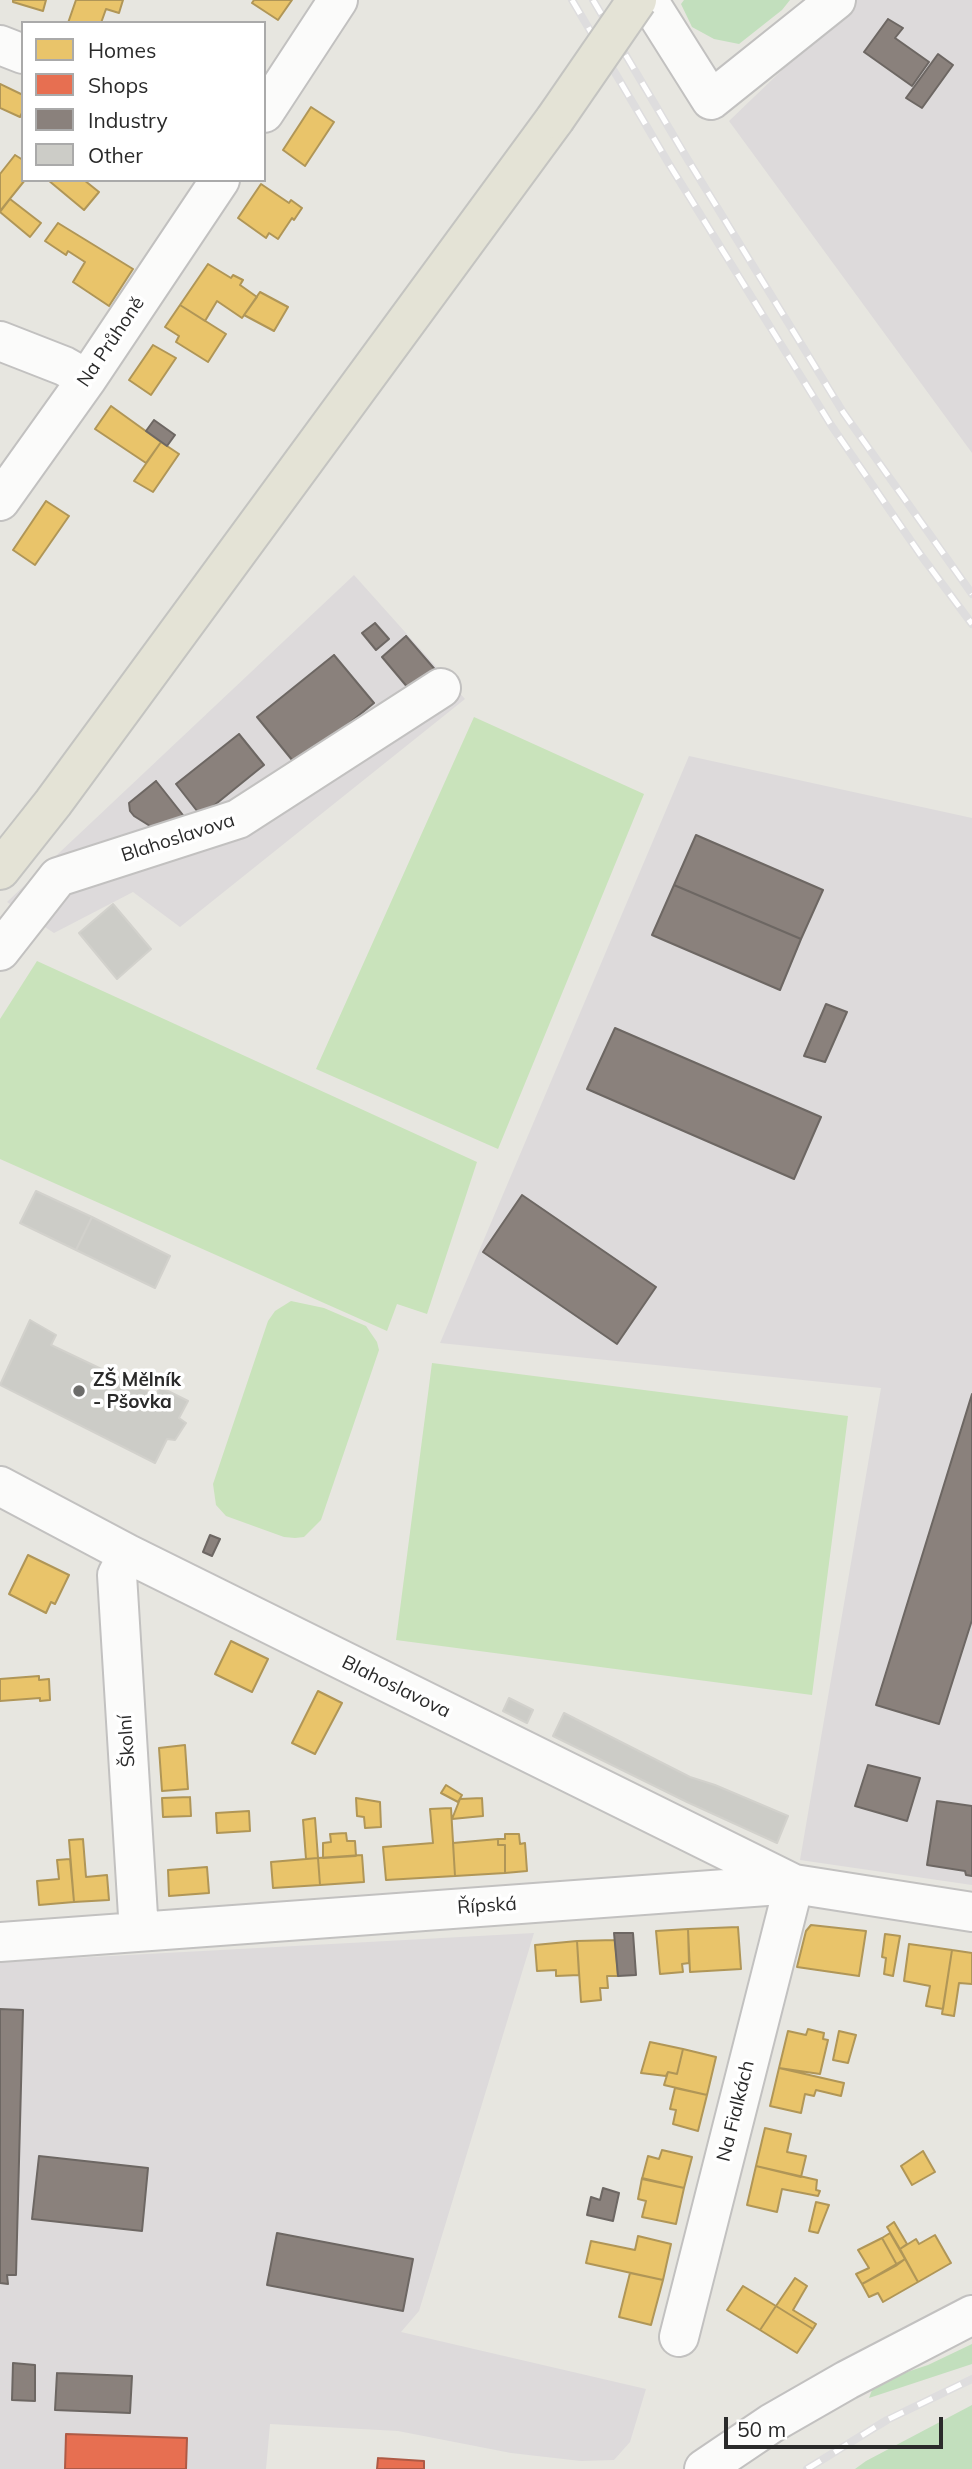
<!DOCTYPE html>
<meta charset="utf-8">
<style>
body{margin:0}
#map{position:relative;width:972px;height:2469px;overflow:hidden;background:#e7e6e0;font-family:Mulish,sans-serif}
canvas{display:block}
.legend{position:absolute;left:21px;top:21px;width:245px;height:161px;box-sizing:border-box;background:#fff;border:2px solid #aaa;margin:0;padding:9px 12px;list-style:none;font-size:21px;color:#2a2a2a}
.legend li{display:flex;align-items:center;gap:14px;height:35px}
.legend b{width:35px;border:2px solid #aaa}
.scale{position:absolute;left:724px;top:2417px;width:219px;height:32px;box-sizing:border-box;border:4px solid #2a2a2a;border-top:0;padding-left:9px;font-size:21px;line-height:24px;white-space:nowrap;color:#2a2a2a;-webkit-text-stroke:5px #fff;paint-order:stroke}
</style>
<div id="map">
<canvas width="972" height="2469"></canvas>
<ul class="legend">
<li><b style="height:19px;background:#e9c46a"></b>Homes</li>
<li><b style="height:19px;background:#e76f51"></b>Shops</li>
<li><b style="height:19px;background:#8a817c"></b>Industry</li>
<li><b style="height:19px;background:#ccccc7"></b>Other</li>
</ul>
<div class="scale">50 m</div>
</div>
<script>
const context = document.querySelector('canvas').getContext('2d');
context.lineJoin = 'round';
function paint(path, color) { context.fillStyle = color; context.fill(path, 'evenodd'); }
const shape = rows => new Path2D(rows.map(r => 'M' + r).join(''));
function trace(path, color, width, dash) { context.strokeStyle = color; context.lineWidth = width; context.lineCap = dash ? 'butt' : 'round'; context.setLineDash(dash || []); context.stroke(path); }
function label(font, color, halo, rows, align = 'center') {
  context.font = font + ' Mulish,sans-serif'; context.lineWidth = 7; context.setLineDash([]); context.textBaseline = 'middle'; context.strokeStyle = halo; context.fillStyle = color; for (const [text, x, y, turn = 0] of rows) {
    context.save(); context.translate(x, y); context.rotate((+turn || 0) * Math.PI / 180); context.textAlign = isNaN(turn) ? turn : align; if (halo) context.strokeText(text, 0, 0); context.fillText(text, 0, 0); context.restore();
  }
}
paint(shape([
 [855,0,972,0,972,453,729,121],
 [354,575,465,699,180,927,133,892,54,933,7,902],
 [689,756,972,818,972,1885,800,1860,881,1388,440,1343],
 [534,1933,419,2311,401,2332,646,2389,630,2442,614,2460,581,2461,511,2453,398,2431,270,2424,266,2469,0,2469,0,1962]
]), '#dddadb');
paint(shape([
 [684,0,790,0,782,10,739,44,714,39,692,27,681,4],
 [972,2344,972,2364,869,2398,872,2390,880,2381,928,2365],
 [972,2405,972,2469,855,2469,866,2461]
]), '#c2dfbd');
paint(shape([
 [474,717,644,794,498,1149,316,1069],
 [37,961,477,1162,427,1314,397,1304,387,1331,0,1159,0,1019],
 [291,1301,324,1308,366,1326,377,1342,379,1350,321,1520,304,1537,295,1538,284,1537,226,1516,216,1505,213,1484,268,1321,275,1311],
 [432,1363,848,1416,812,1695,396,1640]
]), '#c9e3bb');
const homes = shape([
 [13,0,46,0,43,11,13,2,13,0],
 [76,0,123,0,119,13,106,9,101,23,68,23,76,0],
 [254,0,292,0,278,20,252,3,254,0],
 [0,84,23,95,23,111,20,117,0,108,0,84],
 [311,107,334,122,305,166,283,150,311,107],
 [15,155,23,160,23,180,25,180,0,211,0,174,15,155],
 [48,180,84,180,99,192,84,210,48,180],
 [261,184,289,203,291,200,302,208,294,220,292,218,278,239,269,233,266,238,238,218,261,184],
 [10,199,41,223,30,237,0,212,10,199],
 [58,223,133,269,109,306,73,282,85,262,68,251,66,255,45,241,58,223],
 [208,264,231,278,233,275,243,280,240,285,257,297,242,318,217,301,205,321,180,305,208,264],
 [260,292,288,307,274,331,244,315,260,292],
 [180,305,226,334,208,362,176,342,179,336,165,327,180,305],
 [153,345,176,358,151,395,129,380,153,345],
 [111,406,161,442,146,463,95,429,111,406],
 [161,442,179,454,153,492,134,481,161,442],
 [46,501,69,516,35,565,13,550,46,501],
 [28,1555,69,1575,55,1604,51,1602,46,1613,9,1594,28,1555],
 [231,1641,268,1659,252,1692,215,1674,231,1641],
 [39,1676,39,1680,49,1679,50,1700,40,1701,40,1698,0,1701,0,1679,39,1676],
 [318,1691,342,1703,315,1754,292,1743,318,1691],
 [185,1745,188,1789,162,1791,159,1748,185,1745],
 [446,1785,462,1795,458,1802,441,1793,446,1785],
 [190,1797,191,1816,163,1817,162,1798,190,1797],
 [356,1798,380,1802,381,1827,365,1828,364,1817,357,1816,356,1798],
 [482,1798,483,1816,452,1819,460,1799,482,1798],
 [451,1808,455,1876,386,1880,383,1847,433,1843,430,1809,451,1808],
 [249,1811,250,1831,217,1833,216,1813,249,1811],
 [315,1818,318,1858,306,1859,303,1820,315,1818],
 [346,1833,347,1841,355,1841,356,1856,323,1858,323,1843,331,1842,330,1834,346,1833],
 [505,1834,519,1834,520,1844,525,1843,527,1871,505,1873,505,1845,498,1845,498,1839,505,1839,505,1834],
 [83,1839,86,1877,107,1875,109,1900,74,1902,69,1840,83,1839],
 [498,1839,498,1845,505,1845,505,1873,455,1876,453,1843,498,1839],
 [362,1855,364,1882,320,1885,318,1858,362,1855],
 [318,1858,320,1885,273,1888,271,1862,318,1858],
 [70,1859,74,1902,39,1905,37,1881,59,1879,57,1860,70,1859],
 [207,1867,209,1893,169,1896,168,1870,207,1867],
 [811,1925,866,1931,859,1976,797,1967,806,1931,811,1925],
 [738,1927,741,1969,690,1972,688,1929,738,1927],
 [688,1929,689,1963,682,1964,683,1972,660,1974,656,1931,688,1929],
 [885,1934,900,1936,893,1976,884,1974,886,1958,882,1957,885,1934],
 [615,1940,618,1976,607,1976,608,1988,600,1988,601,2000,581,2002,577,1941,615,1940],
 [577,1941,579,1975,556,1976,556,1970,537,1971,535,1945,577,1941],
 [909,1944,952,1950,943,2009,926,2006,930,1986,904,1981,909,1944],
 [952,1950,972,1953,972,1984,959,1983,954,2016,942,2014,952,1950],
 [808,2029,824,2033,823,2039,828,2040,820,2074,779,2068,788,2031,806,2035,808,2029],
 [839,2031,856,2035,848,2063,833,2060,839,2031],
 [650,2042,683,2049,677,2074,668,2072,666,2076,641,2073,650,2042],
 [683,2049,716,2057,707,2095,664,2085,668,2072,677,2074,683,2049],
 [779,2068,844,2083,841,2096,816,2090,814,2096,805,2094,801,2113,770,2106,779,2068],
 [675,2088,707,2095,698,2131,673,2124,676,2110,670,2109,675,2088],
 [765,2128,791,2134,787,2152,806,2156,801,2177,756,2166,765,2128],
 [662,2150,692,2157,684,2188,642,2179,648,2156,659,2159,662,2150],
 [923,2151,935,2172,912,2185,901,2166,923,2151],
 [756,2166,817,2180,816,2190,820,2191,818,2196,782,2189,777,2212,747,2205,756,2166],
 [642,2178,684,2188,676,2224,642,2217,646,2201,638,2199,642,2178],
 [816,2202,829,2205,818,2233,809,2231,816,2202],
 [894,2222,907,2244,900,2249,887,2227,894,2222],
 [890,2233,905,2259,897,2265,882,2238,890,2233],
 [935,2235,951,2263,918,2282,900,2249,916,2239,919,2244,935,2235],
 [638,2236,671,2244,663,2280,586,2263,591,2241,635,2250,638,2236],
 [882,2238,897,2265,862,2284,856,2274,869,2268,858,2250,882,2238],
 [905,2259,918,2282,883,2302,878,2293,869,2297,862,2284,905,2259],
 [630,2273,663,2280,651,2325,619,2317,630,2273],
 [795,2278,807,2286,793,2310,816,2324,813,2329,776,2306,795,2278],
 [743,2286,776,2306,760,2330,727,2310,743,2286],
 [776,2306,813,2329,797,2353,760,2330,776,2306]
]);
paint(homes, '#e9c46a');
trace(homes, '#b09657', 2);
const shops = shape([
 [66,2434,187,2438,186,2469,65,2469,66,2434],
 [378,2458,424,2461,424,2469,377,2469,378,2458]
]);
paint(shops, '#e76f51');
trace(shops, '#ae5a45', 2);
const industry = shape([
 [888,19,903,28,895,38,929,62,912,86,864,52,888,19],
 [938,54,953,65,922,108,906,98,938,54],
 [154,420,175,435,167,446,146,431,154,420],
 [375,623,389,639,376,650,362,633,375,623],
 [406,636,438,673,414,695,382,657,406,636],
 [334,655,374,703,297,766,257,717,334,655],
 [239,734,264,765,201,816,176,784,239,734],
 [156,781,190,824,166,836,134,816,130,811,129,803,156,781],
 [696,835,823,890,801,939,674,885,696,835],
 [674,885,801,939,780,990,652,935,674,885],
 [826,1004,847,1012,825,1062,804,1056,826,1004],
 [615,1028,821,1117,794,1179,587,1089,615,1028],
 [522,1195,656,1287,617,1344,483,1252,522,1195],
 [972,1394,972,1620,939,1724,876,1705,972,1394],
 [210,1535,220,1539,212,1556,203,1552,210,1535],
 [868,1765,920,1778,907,1821,855,1806,868,1765],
 [937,1801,972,1806,972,1876,966,1875,965,1871,927,1865,937,1801],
 [614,1933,633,1933,636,1975,618,1976,614,1933],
 [0,2009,23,2010,16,2275,7,2275,8,2284,0,2283,0,2009],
 [39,2156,148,2168,142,2231,32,2219,39,2156],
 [603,2188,619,2193,613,2221,587,2215,591,2197,600,2200,603,2188],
 [277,2233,413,2259,403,2311,267,2285,277,2233],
 [13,2363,35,2365,35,2401,12,2400,13,2363],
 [57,2373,132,2376,130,2413,55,2410,57,2373]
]);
paint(industry, '#8a817c');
trace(industry, '#6d6763', 2);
const building = shape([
 [113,904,151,949,117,979,79,933,113,904],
 [36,1191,92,1217,76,1250,20,1223,36,1191],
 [92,1217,170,1256,155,1288,76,1250,92,1217],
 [30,1320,56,1335,51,1345,156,1395,160,1387,188,1401,179,1418,186,1423,175,1440,167,1439,155,1463,0,1385,30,1320],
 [509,1698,533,1710,527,1723,503,1711,509,1698],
 [564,1713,690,1777,715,1785,788,1816,777,1843,687,1802,553,1736,564,1713]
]);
paint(building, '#ccccc7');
trace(building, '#d2d1cc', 2);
const minor = shape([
 [648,0,711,100,836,0],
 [0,45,23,54],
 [264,113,338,0],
 [0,341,64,366,87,379],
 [0,501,87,379,220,180],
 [0,951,58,877,238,819,441,688],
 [0,1486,128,1554,794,1884,679,2337],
 [128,1554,117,1575,139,1932],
 [0,1942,794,1884,972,1912],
 [704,2469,772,2423,847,2380,972,2315]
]);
const major = shape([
 [0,870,53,803,555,119]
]);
trace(minor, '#c2c1c0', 42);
trace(major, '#c4c4c1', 42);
trace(minor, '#fbfbfa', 38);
trace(major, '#e4e3d6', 38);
const rail = shape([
 [572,0,669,164,831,425,920,554,972,624],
 [593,0,688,160,843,412,972,594],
 [807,2469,887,2420,972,2379]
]);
trace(rail, '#deddde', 8);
trace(rail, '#fff', 5, [16]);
const majorBridge = shape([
 [555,119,637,0]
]);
trace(majorBridge, '#c4c4c1', 42, []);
trace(majorBridge, '#e4e3d6', 38);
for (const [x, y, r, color] of [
 [79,1391,7,"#6c6c6a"]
]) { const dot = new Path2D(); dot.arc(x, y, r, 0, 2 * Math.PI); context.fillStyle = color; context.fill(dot); trace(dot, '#fff', 2.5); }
label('19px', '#2a2a2a', '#fff', [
 ["Na Průhoně",111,342,-56],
 ["Blahoslavova",178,838,-18],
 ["Blahoslavova",396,1687,26],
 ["Školní",127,1741,-94],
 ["Řípská",487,1906,-4],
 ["Na Fialkách",736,2111,-76]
]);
label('bold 19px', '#2a2a2a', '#fff', [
 ["ZŠ Mělník",93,1380],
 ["- Pšovka",93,1402]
], 'left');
</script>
